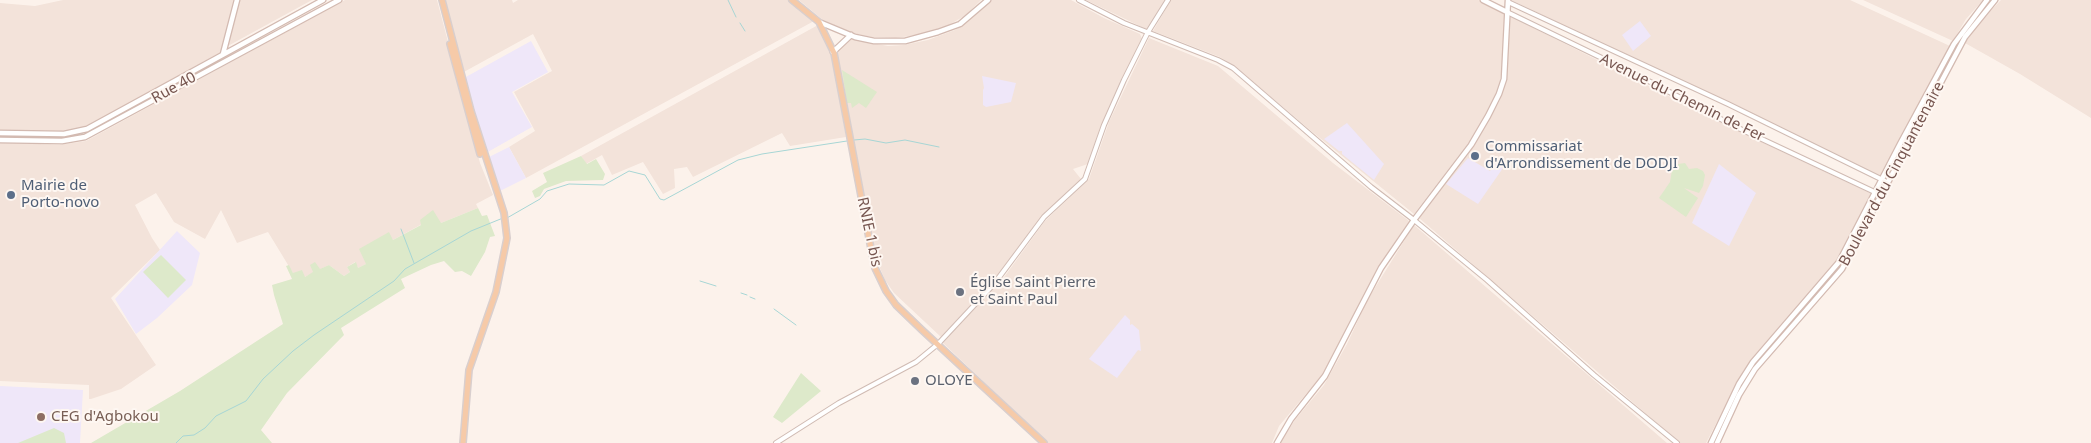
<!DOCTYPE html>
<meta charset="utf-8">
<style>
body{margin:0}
canvas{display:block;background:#fcf2eb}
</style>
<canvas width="2091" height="443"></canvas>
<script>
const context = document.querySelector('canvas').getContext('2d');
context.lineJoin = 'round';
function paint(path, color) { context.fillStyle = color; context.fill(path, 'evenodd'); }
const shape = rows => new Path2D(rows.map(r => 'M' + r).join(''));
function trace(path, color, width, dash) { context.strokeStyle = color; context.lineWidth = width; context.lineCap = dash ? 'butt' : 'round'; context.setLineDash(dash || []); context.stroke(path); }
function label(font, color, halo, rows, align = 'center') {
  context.font = font + ' "Noto Sans",sans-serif'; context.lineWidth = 4; context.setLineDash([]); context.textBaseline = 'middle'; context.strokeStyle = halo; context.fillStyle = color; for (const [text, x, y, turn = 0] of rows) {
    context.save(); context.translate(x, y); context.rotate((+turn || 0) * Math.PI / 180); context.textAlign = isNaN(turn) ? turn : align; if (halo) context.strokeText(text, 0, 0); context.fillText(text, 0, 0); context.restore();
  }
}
paint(shape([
 [63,0,235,0,221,52,86,127,71,131,0,130,0,3,35,6],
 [240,0,312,0,226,47,236,8],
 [345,0,437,0,480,163,493,195,476,204,478,208,441,223,422,224,393,240,388,233,366,264,358,268,355,262,347,267,350,272,344,276,329,265,305,277,293,273,268,232,237,243,221,210,205,239,174,222,156,193,135,205,152,238,160,250,111,298,156,365,121,389,91,399,89,399,89,385,0,381,0,142,59,145,86,141],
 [443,0,512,0,513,3,518,0,788,0,814,21,526,178,509,147,535,131,514,92,552,71,533,34,462,73],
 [799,0,981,0,966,15,947,26,929,33,896,38,872,37,853,33,823,20],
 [992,0,1071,0,1104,18,1140,34,1142,39,1100,128,1088,164,1073,169,1081,179,1041,218,993,281,941,337,894,293,885,280,877,261,836,51,850,39,888,46,904,45,928,40,955,30,966,23],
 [1086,0,1165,0,1148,30],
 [1171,0,1478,0,1506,13,1500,85,1479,129,1414,214,1310,130,1237,68,1220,57,1153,31],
 [1511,0,1850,0,1950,46,1880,176],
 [1863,0,1983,0,1966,19,1953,41],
 [2001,0,2091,0,2091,118,2020,74,1965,43,1976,26],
 [1510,16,1736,130,1872,194,1835,263,1744,370,1706,443,1680,443,1419,218,1474,145,1500,100,1506,76],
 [818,25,831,53,846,137,790,146,782,133,693,177,687,167,674,169,675,188,663,194,643,162,612,175,602,155,586,164,581,156],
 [1149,38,1218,66,1333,163,1409,221,1378,268,1322,375,1279,426,1272,443,1048,443,942,342,1002,280,1045,221,1089,179,1109,122],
 [1414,225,1667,443,1280,443,1295,420,1324,385,1347,344,1368,299]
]), '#f3e3da');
paint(shape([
 [1640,21,1651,36,1633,51,1622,35],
 [531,41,548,72,512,92,532,127,486,153,464,78],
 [982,76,1016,83,1011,102,986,107,983,105,983,90,984,88],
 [1347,123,1384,164,1374,180,1342,154,1342,151,1339,151,1324,139],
 [509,147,526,178,500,191,487,158],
 [1468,158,1490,171,1496,163,1503,168,1478,204,1446,184],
 [1719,164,1756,193,1729,246,1692,223],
 [177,231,200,253,192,285,157,318,136,334,115,299],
 [1125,315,1130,320,1130,325,1132,324,1139,330,1141,351,1138,350,1117,378,1089,359],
 [0,386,83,390,80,443,0,443]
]), '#efe7f9');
paint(shape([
 [842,70,877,92,866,108,859,103,852,108,851,103,847,103],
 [581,156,587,164,596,159,605,174,603,180,566,181,544,189,540,196,535,198,532,191,547,182,543,173],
 [1685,163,1689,169,1697,168,1703,171,1705,175,1703,186,1699,193,1684,188,1698,198,1686,217,1659,198,1670,182,1672,170,1678,164],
 [478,208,482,216,487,215,495,236,490,237,485,252,471,276,462,271,455,272,444,261,431,265,401,279,405,288,341,328,344,335,287,393,261,430,272,443,91,443,180,391,283,324,274,295,272,285,292,279,286,266,289,265,293,273,302,270,305,277,313,272,310,265,315,262,320,269,329,265,344,276,350,272,347,267,356,262,358,268,366,264,359,249,389,232,393,240,421,225,420,220,433,210,441,223],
 [161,255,186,280,168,298,143,272],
 [801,373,821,391,782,423,773,417],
 [54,428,64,433,66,443,18,443]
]), '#dde9ca');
trace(shape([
 [728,0,736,17],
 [740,23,745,31],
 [0,136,60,138,74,136,93,129,181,82],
 [854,140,865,139,886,143,905,140,939,147],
 [507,218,540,199,547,191,569,184,604,185,629,171,645,175,660,199,664,200,738,160,762,154,847,141],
 [401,229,414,263],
 [700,281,716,286],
 [741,293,747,295],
 [750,297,755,299],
 [774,309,796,325],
 [176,443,183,436,194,435,205,428,216,416,246,401,263,379,293,351,314,335,394,281,405,269,471,231,503,218]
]), '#a7d6d5', 1);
const tertiary = shape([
 [1079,0,1124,23,1218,60,1233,68,1371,187,1414,220,1487,280,1594,375,1677,443],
 [1508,2,1728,104,1887,182],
 [1507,12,1639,76,1734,126,1881,195],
 [776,443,839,403,916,362,938,344,994,284,1044,217,1085,179,1104,125,1124,80,1148,32,1168,0]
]);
const secondary = shape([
 [1483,0,1507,12],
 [819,22,855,37,874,41,905,41,938,32,960,24,988,0],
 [833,52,851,35],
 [223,54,237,0],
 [0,133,64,134,87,129,323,0],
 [0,140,62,141,85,137,339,0],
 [1277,443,1291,419,1325,376,1381,268,1414,220,1471,145,1488,116,1499,94,1504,79,1508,0],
 [1711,443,1739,384,1753,362,1839,262,1900,144,1954,44,1987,0],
 [1717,443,1739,395,1755,369,1842,269,1965,37,1995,0]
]);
const primary = shape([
 [442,0,471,111,504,213,507,238,496,292,469,370,463,443],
 [792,0,819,22,834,53,872,254,875,268,886,291,896,305,922,330,1044,443],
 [450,44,480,154]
]);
trace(tertiary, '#d0bbb3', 6);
trace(secondary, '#d3bab1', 7);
trace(primary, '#d9cfce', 8);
trace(tertiary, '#fff', 4);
trace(secondary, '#fff', 4.5);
trace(primary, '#f6caa8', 5);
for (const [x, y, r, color] of [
 [1475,156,5,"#5c6f8a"],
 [11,195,5,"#5c6f8a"],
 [960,292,5,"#6b7280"],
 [915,381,5,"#6b7280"],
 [41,417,5,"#8d6e63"]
]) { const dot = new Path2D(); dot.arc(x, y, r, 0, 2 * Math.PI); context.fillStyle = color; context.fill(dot); trace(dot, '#fef7f2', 2); }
label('15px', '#76554f', '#fef7f2', [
 ["Rue 40",174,88,-29],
 ["Avenue du Chemin de Fer",1682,98,26],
 ["Boulevard du Cinquantenaire",1892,174,-62],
 ["RNIE 1 bis",869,232,78]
]);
label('15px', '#4e5e75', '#fef7f2', [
 ["Commissariat",1485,147],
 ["d'Arrondissement de DODJI",1485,164],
 ["Mairie de",21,186],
 ["Porto-novo",21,203]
], 'left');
label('15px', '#5b616d', '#fef7f2', [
 ["Église Saint Pierre",970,283],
 ["et Saint Paul",970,300],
 ["OLOYE",925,381]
], 'left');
label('15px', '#785e54', '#fef7f2', [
 ["CEG d'Agbokou",51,417]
], 'left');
</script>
